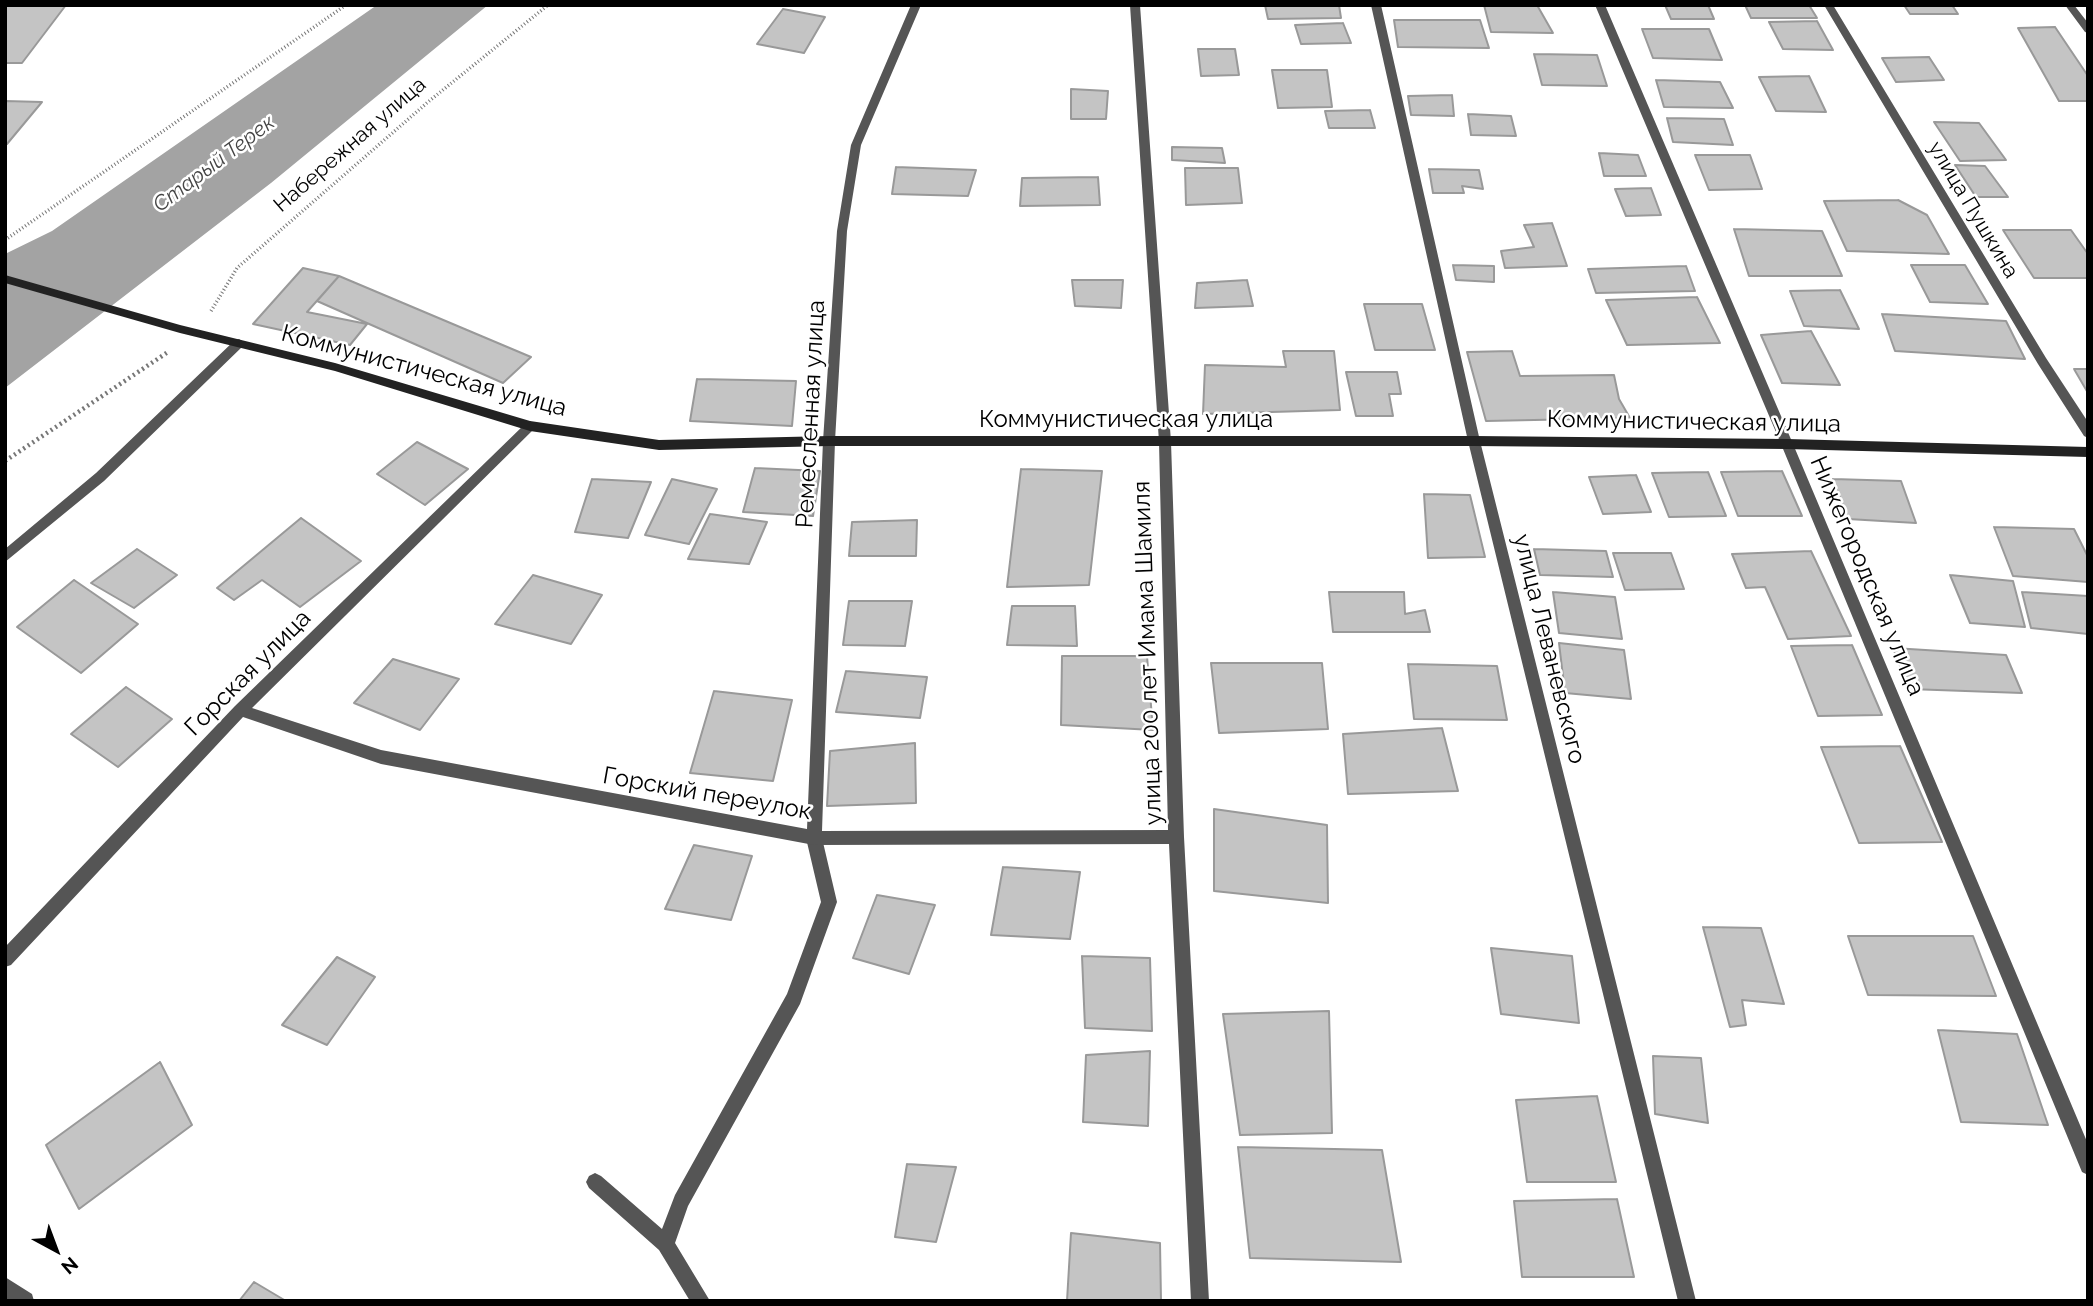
<!DOCTYPE html>
<meta charset="utf-8">
<style>
body{margin:0}
#map{position:relative;width:2093px;height:1306px;overflow:hidden;background:#fff;font-family:Raleway,sans-serif}
canvas{display:block}
.frame{position:absolute;inset:0;border:7px solid #000;pointer-events:none}
.north{position:absolute;left:21px;top:1215px;width:70px;height:70px;-webkit-text-stroke:5px #fff;paint-order:stroke;rotate:139deg;font-size:19px;font-weight:700;line-height:28px;text-align:center;color:#000}
.north::after{content:'';display:block;margin:auto;width:24px;height:32px;background:#000;clip-path:polygon(50% 0,100% 100%,50% 72%,0 100%)}
</style>
<div id="map">
<canvas width="2093" height="1306"></canvas>
<div class="frame"></div>
<div class="north">N</div>
</div>
<script>
const context = document.querySelector('canvas').getContext('2d');
context.lineJoin = 'round';
function paint(path, color) { context.fillStyle = color; context.fill(path, 'evenodd'); }
const shape = rows => new Path2D(rows.map(r => 'M' + r).join(''));
function trace(path, color, width, dash) { context.strokeStyle = color; context.lineWidth = width; context.lineCap = dash ? 'butt' : 'round'; context.setLineDash(dash || []); context.stroke(path); }
function label(font, color, halo, rows, align = 'center') {
  context.font = font + ' Raleway,sans-serif'; context.lineWidth = 5; context.setLineDash([]); context.textBaseline = 'middle'; context.strokeStyle = halo; context.fillStyle = color; for (const [text, x, y, turn = 0] of rows) {
    context.save(); context.translate(x, y); context.rotate((+turn || 0) * Math.PI / 180); context.textAlign = isNaN(turn) ? turn : align; if (halo) context.strokeText(text, 0, 0); context.fillText(text, 0, 0); context.restore();
  }
}
paint(shape([
 [377,5,488,5,271,183,5,388,5,254,52,231]
]), '#a3a3a3');
const building = shape([
 [5,5,66,5,22,63,5,63,5,5],
 [1265,5,1339,5,1341,18,1268,19,1265,5],
 [1484,5,1537,5,1553,33,1491,32,1484,5],
 [1665,5,1708,5,1714,19,1671,19,1665,5],
 [1745,5,1809,5,1817,18,1751,18,1745,5],
 [1904,5,1952,5,1958,14,1910,14,1904,5],
 [783,9,825,17,804,53,757,44,783,9],
 [1394,20,1480,20,1489,48,1398,47,1394,20],
 [1817,21,1833,50,1783,49,1769,22,1817,21],
 [1343,23,1351,43,1301,44,1295,25,1343,23],
 [2055,27,2088,76,2088,101,2059,101,2018,28,2055,27],
 [1642,29,1709,29,1722,60,1653,58,1642,29],
 [1198,49,1235,49,1239,75,1201,76,1198,49],
 [1534,54,1597,55,1607,86,1542,85,1534,54],
 [1929,57,1944,80,1896,82,1882,58,1929,57],
 [1272,70,1327,70,1332,107,1278,108,1272,70],
 [1809,76,1826,112,1776,111,1759,77,1809,76],
 [1656,80,1720,82,1733,108,1664,107,1656,80],
 [1071,89,1108,91,1106,119,1071,119,1071,89],
 [1452,95,1454,116,1411,115,1408,96,1452,95],
 [5,101,42,102,7,144,5,144,5,101],
 [1370,110,1375,128,1329,128,1325,111,1370,110],
 [1468,114,1511,116,1516,136,1471,135,1468,114],
 [1667,118,1724,119,1733,145,1673,142,1667,118],
 [1934,122,1979,123,2006,160,1960,161,1934,122],
 [1172,147,1222,148,1225,163,1172,160,1172,147],
 [1599,153,1638,155,1646,176,1604,176,1599,153],
 [1695,155,1750,155,1762,189,1709,190,1695,155],
 [1955,165,1985,166,2008,197,1976,197,1955,165],
 [896,167,976,170,968,196,892,194,896,167],
 [1185,168,1238,168,1242,203,1186,205,1185,168],
 [1429,169,1479,170,1483,189,1462,186,1464,193,1433,193,1429,169],
 [1098,177,1100,205,1020,206,1022,178,1098,177],
 [1651,188,1661,215,1626,216,1615,189,1651,188],
 [1898,200,1927,215,1949,254,1847,251,1824,201,1898,200],
 [1552,223,1567,266,1505,268,1501,251,1534,247,1524,225,1552,223],
 [1734,229,1822,231,1842,276,1749,276,1734,229],
 [2003,230,2071,230,2088,254,2088,278,2034,278,2003,230],
 [1453,265,1494,266,1494,282,1456,280,1453,265],
 [1911,265,1965,265,1988,304,1930,302,1911,265],
 [1686,266,1695,291,1596,293,1588,269,1686,266],
 [303,268,339,276,307,312,367,324,350,345,253,324,303,268],
 [339,276,531,357,503,383,317,301,339,276],
 [1072,280,1123,280,1121,308,1075,306,1072,280],
 [1247,280,1253,306,1195,308,1197,283,1247,280],
 [1840,290,1859,329,1804,326,1790,291,1840,290],
 [1697,297,1720,343,1627,345,1606,300,1697,297],
 [1364,304,1422,304,1435,350,1375,350,1364,304],
 [1882,314,2006,321,2025,359,1895,351,1882,314],
 [1811,331,1840,385,1782,383,1761,335,1811,331],
 [1283,351,1334,351,1340,410,1203,414,1205,365,1286,367,1283,351],
 [1512,351,1520,376,1614,375,1619,399,1630,418,1486,421,1467,352,1512,351],
 [2074,369,2088,369,2088,393,2074,369],
 [1346,372,1397,372,1401,394,1389,394,1393,416,1356,416,1346,372],
 [697,379,796,381,792,426,690,421,697,379],
 [417,442,468,469,425,505,377,474,417,442],
 [755,468,820,471,813,516,743,512,755,468],
 [1021,469,1102,471,1089,585,1007,587,1021,469],
 [1782,471,1802,516,1738,516,1721,472,1782,471],
 [1708,472,1726,516,1669,517,1652,473,1708,472],
 [1636,475,1651,512,1603,514,1589,477,1636,475],
 [592,479,651,482,628,538,575,532,592,479],
 [672,479,717,489,689,544,645,535,672,479],
 [1833,479,1901,481,1916,523,1848,519,1833,479],
 [1424,494,1470,495,1485,557,1428,558,1424,494],
 [710,514,767,522,749,564,688,559,710,514],
 [301,518,361,561,300,607,262,580,234,600,217,588,301,518],
 [917,520,916,556,849,556,852,522,917,520],
 [1994,527,2074,529,2088,557,2088,582,2013,576,1994,527],
 [137,549,177,575,134,608,91,583,137,549],
 [1534,549,1606,551,1613,577,1540,575,1534,549],
 [1811,551,1851,636,1788,639,1765,587,1746,588,1732,554,1811,551],
 [1613,553,1671,553,1684,589,1625,590,1613,553],
 [533,575,602,595,571,644,495,624,533,575],
 [1950,575,2013,581,2025,627,1970,623,1950,575],
 [74,580,138,624,81,673,17,627,74,580],
 [1329,592,1404,592,1405,614,1425,610,1430,632,1333,632,1329,592],
 [1553,592,1615,597,1622,639,1559,633,1553,592],
 [2022,592,2088,596,2088,634,2031,628,2022,592],
 [849,601,912,601,905,646,843,645,849,601],
 [1012,606,1075,606,1077,646,1007,645,1012,606],
 [1559,643,1624,650,1631,699,1565,693,1559,643],
 [1852,645,1882,715,1818,716,1791,646,1852,645],
 [1893,648,2006,655,2022,693,1909,689,1893,648],
 [1062,656,1147,656,1153,730,1061,725,1062,656],
 [393,659,459,679,420,730,354,703,393,659],
 [1211,663,1322,663,1328,729,1219,733,1211,663],
 [1408,664,1497,666,1507,720,1414,719,1408,664],
 [846,671,927,677,920,718,836,712,846,671],
 [126,687,172,719,118,767,71,734,126,687],
 [714,691,792,700,773,781,690,773,714,691],
 [1442,728,1458,791,1348,794,1343,734,1442,728],
 [915,743,916,803,827,806,830,751,915,743],
 [1900,746,1942,842,1859,843,1821,747,1900,746],
 [1214,809,1327,825,1328,903,1214,891,1214,809],
 [694,845,752,856,731,920,665,909,694,845],
 [1003,867,1080,872,1070,939,991,935,1003,867],
 [877,895,935,905,909,974,853,958,877,895],
 [1703,927,1761,928,1784,1004,1742,1000,1746,1025,1730,1027,1703,927],
 [1848,936,1973,936,1996,996,1868,995,1848,936],
 [1491,948,1572,956,1579,1023,1501,1014,1491,948],
 [1082,956,1150,958,1152,1031,1085,1028,1082,956],
 [337,957,375,977,327,1045,282,1025,337,957],
 [1329,1011,1332,1133,1240,1135,1223,1014,1329,1011],
 [1938,1030,2017,1034,2048,1125,1961,1122,1938,1030],
 [1150,1051,1148,1126,1083,1122,1086,1055,1150,1051],
 [1653,1056,1701,1058,1708,1123,1655,1114,1653,1056],
 [160,1062,192,1125,79,1209,46,1145,160,1062],
 [1597,1096,1616,1182,1527,1182,1516,1100,1597,1096],
 [1238,1147,1382,1150,1401,1262,1250,1258,1238,1147],
 [907,1164,956,1167,936,1242,895,1237,907,1164],
 [1617,1199,1634,1277,1522,1277,1514,1201,1617,1199],
 [1071,1233,1160,1243,1161,1301,1067,1301,1071,1233],
 [254,1282,286,1301,239,1301,254,1282]
]);
paint(building, '#c4c4c4');
trace(building, '#999', 2);
trace(shape([
 [5,240,346,5],
 [211,311,237,268,428,102,548,5]
]), '#777', 3.5, [1, 2.5]);
trace(shape([
 [5,461,168,352]
]), '#777', 4.5, [2, 3.5]);
paint(shape([
 [814,831,819,833,822,838,837,902,800,1004,688,1206,675,1243,710,1301,690,1301,659,1250,589,1188,586,1182,589,1176,595,1173,601,1176,662,1229,675,1195,787,994,821,902,806,838,809,833,814,831]
]), '#555');
paint(shape([
 [911,5,921,5,861,145,847,231,835,441,822,831,1168,830,1159,442,1130,5,1140,5,1171,442,1184,837,1209,1301,1191,1301,1169,844,814,845,381,764,243,717,11,965,5,967,5,947,235,706,526,423,530,421,536,426,534,429,252,708,381,750,807,829,823,441,837,231,851,145,911,5],
 [1371,5,1381,5,1480,441,1696,1301,1678,1301,1468,441,1371,5],
 [1595,5,1605,5,1793,444,2088,1144,2088,1175,2082,1172,1781,444,1595,5],
 [1824,5,1833,5,2046,358,2088,422,2088,438,2084,436,2038,364,1824,5],
 [2065,5,2074,5,2088,23,2088,33,2085,32,2065,5],
 [239,339,245,343,243,346,104,481,5,562,5,549,96,473,235,340,239,339],
 [5,1277,32,1294,34,1301,9,1301,5,1298,5,1277]
]), '#555');
paint(shape([
 [5,275,180,325,335,363,530,421,659,440,829,436,1474,436,1787,439,2088,447,2088,457,1787,449,1474,446,829,446,659,450,530,431,335,371,180,333,5,283,5,275]
]), '#222');
label('21px', '#000', '#fff', [
 ["Набережная улица",350,145,-41],
 ["улица Пушкина",1973,210,59]
]);
label('italic 21px', '#444', '#fff', [
 ["Старый Терек",214,164,-37]
]);
label('24px', '#000', '#fff', [
 ["Коммунистическая улица",424,371,15],
 ["Ремесленная улица",811,414,-87],
 ["Коммунистическая улица",1126,420],
 ["Коммунистическая улица",1694,422,1],
 ["Нижегородская улица",1867,576,67],
 ["улица Леваневского",1549,649,76],
 ["улица 200 лет Имама Шамиля",1148,653,-92],
 ["Горская улица",248,673,-45],
 ["Горский переулок",707,794,10]
]);
</script>
